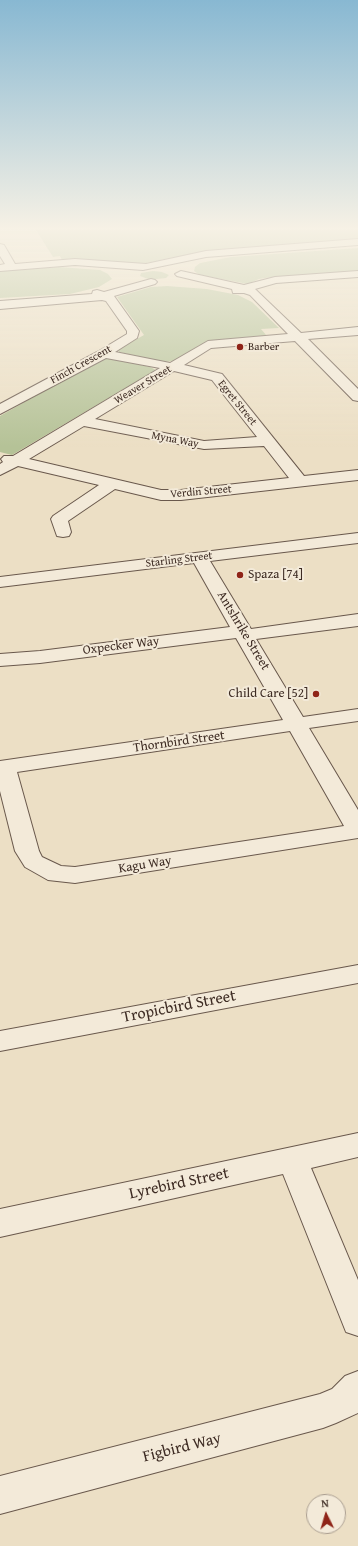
<!DOCTYPE html>
<style>
body{margin:0}
#map{position:relative;width:358px;height:1546px;overflow:hidden;background:#ecdfc5;font-family:"Gentium Book Plus",serif}
canvas{display:block}
.north{position:absolute;left:306px;top:1494px;width:40px;height:40px;box-sizing:border-box;background:#f3ead9;border:1px solid #aa9e90;border-radius:50%;rotate:355deg;font-size:11px;font-weight:700;line-height:16px;text-align:center;color:#3d2b23}
.north::after{content:'';display:block;margin:auto;width:14px;height:18px;background:#8f2418;clip-path:polygon(50% 0,100% 100%,50% 72%,0 100%)}
</style>
<div id="map">
<canvas width="358" height="1546"></canvas>
<div class="north">N</div>
</div>
<script>
const context = document.querySelector('canvas').getContext('2d');
context.lineJoin = 'round';
function paint(path, color) { context.fillStyle = color; context.fill(path, 'evenodd'); }
const shape = rows => new Path2D(rows.map(r => 'M' + r).join(''));
function trace(path, color, width, dash) { context.strokeStyle = color; context.lineWidth = width; context.lineCap = dash ? 'butt' : 'round'; context.setLineDash(dash || []); context.stroke(path); }
function label(font, color, halo, rows, align = 'center') {
  context.font = font + ' "Gentium Book Plus",serif'; context.lineWidth = 4; context.setLineDash([]); context.textBaseline = 'middle'; context.strokeStyle = halo; context.fillStyle = color; for (const [text, x, y, turn = 0] of rows) {
    context.save(); context.translate(x, y); context.rotate((+turn || 0) * Math.PI / 180); context.textAlign = isNaN(turn) ? turn : align; if (halo) context.strokeText(text, 0, 0); context.fillText(text, 0, 0); context.restore();
  }
}
paint(shape([
 [36,230,358,230,358,239,205,251,147,263,132,264,97,260,62,260,60,256,53,257],
 [358,248,358,271,272,277,259,279,248,284,200,275,194,271,195,267,200,263,231,257],
 [59,267,100,270,108,274,112,279,99,287,70,294,0,298,0,271],
 [153,271,162,272,169,275,166,278,157,279,148,279,140,276,141,273],
 [167,286,207,289,238,295,252,302,279,328,261,329,267,336,211,341,200,345,173,361,164,362,119,352,119,349,144,335,117,297,151,287],
 [104,357,150,367,156,370,12,455,0,452,0,416]
]), '#b5c297');
const minor = shape([
 [358,239,358,245,206,257,143,270,75,265,0,271,0,265,5,264,0,256,0,244,4,245,15,264,75,259,146,264,206,251,358,239],
 [181,271,244,285,275,277,358,271,358,277,276,283,255,289,301,333,358,327,358,335,308,339,358,389,358,401,353,400,295,341,211,348,184,365,222,374,304,476,358,470,358,480,181,500,161,500,115,489,68,521,71,532,69,536,63,537,57,536,51,519,53,516,99,485,18,466,0,475,0,464,3,462,1,459,4,456,13,456,160,368,106,358,0,414,0,404,99,351,127,334,127,331,106,301,102,300,0,309,0,301,92,294,93,291,97,290,104,292,151,279,155,280,157,282,155,284,114,296,139,331,137,338,115,352,170,363,208,341,288,334,250,295,244,293,233,293,232,289,177,276,175,274,181,271],
 [174,371,212,380,257,437,204,441,95,419,174,371],
 [84,426,204,449,264,446,289,478,181,490,161,490,29,459,84,426],
 [358,533,358,543,210,561,251,629,358,614,358,626,256,639,303,717,358,709,358,721,309,728,358,810,358,838,75,883,48,880,25,867,15,851,0,791,0,761,283,720,236,638,40,663,0,666,0,654,40,651,230,627,194,563,0,587,0,577,358,533],
 [290,731,344,826,75,867,61,866,42,857,39,851,17,772,290,731],
 [358,965,358,983,0,1051,0,1031,358,965],
 [358,1133,358,1157,311,1168,358,1280,358,1336,346,1332,283,1174,0,1237,0,1209,358,1133],
 [358,1371,358,1413,336,1423,323,1428,0,1514,0,1476,320,1394,332,1389,345,1376,358,1371]
]);
trace(minor, '#69584c', 2);
paint(minor, '#f3ead9');
const sky = context.createLinearGradient(0, 0, 0, 447);
sky.addColorStop(0, '#88b8d2');
sky.addColorStop(0.51, '#f6f1e5');
sky.addColorStop(1, '#f6f1e500');
context.fillStyle = sky;
context.fillRect(0, 0, 358, 447);
for (const [x, y, r, color] of [
 [240,347,4,"#8f2418"],
 [240,575,4,"#8f2418"],
 [316,694,4,"#8f2418"]
]) { const dot = new Path2D(); dot.arc(x, y, r, 0, 2 * Math.PI); context.fillStyle = color; context.fill(dot); trace(dot, '#f3ead9', 1.5); }
label('11px', '#3d2b23', '#f3ead9', [
 ["Barber",248,347]
], 'left');
label('11px', '#3d2b23', '#f3ead9', [
 ["Finch Crescent",81,365,-29],
 ["Weaver Street",143,385,-31],
 ["Egret Street",237,403,51],
 ["Myna Way",175,440,11],
 ["Verdin Street",201,492,-5],
 ["Starling Street",179,560,-7]
]);
label('13px', '#3d2b23', '#f3ead9', [
 ["Spaza [74]",248,575],
 ["Child Care [52]",308,694,"right"]
], 'left');
label('13px', '#3d2b23', '#f3ead9', [
 ["Antshrike Street",243,631,59],
 ["Oxpecker Way",121,646,-7],
 ["Thornbird Street",179,742,-8],
 ["Kagu Way",145,865,-9]
]);
label('16px', '#3d2b23', '#f3ead9', [
 ["Tropicbird Street",179,1007,-11],
 ["Lyrebird Street",179,1184,-12],
 ["Figbird Way",182,1448,-14]
]);
</script>
